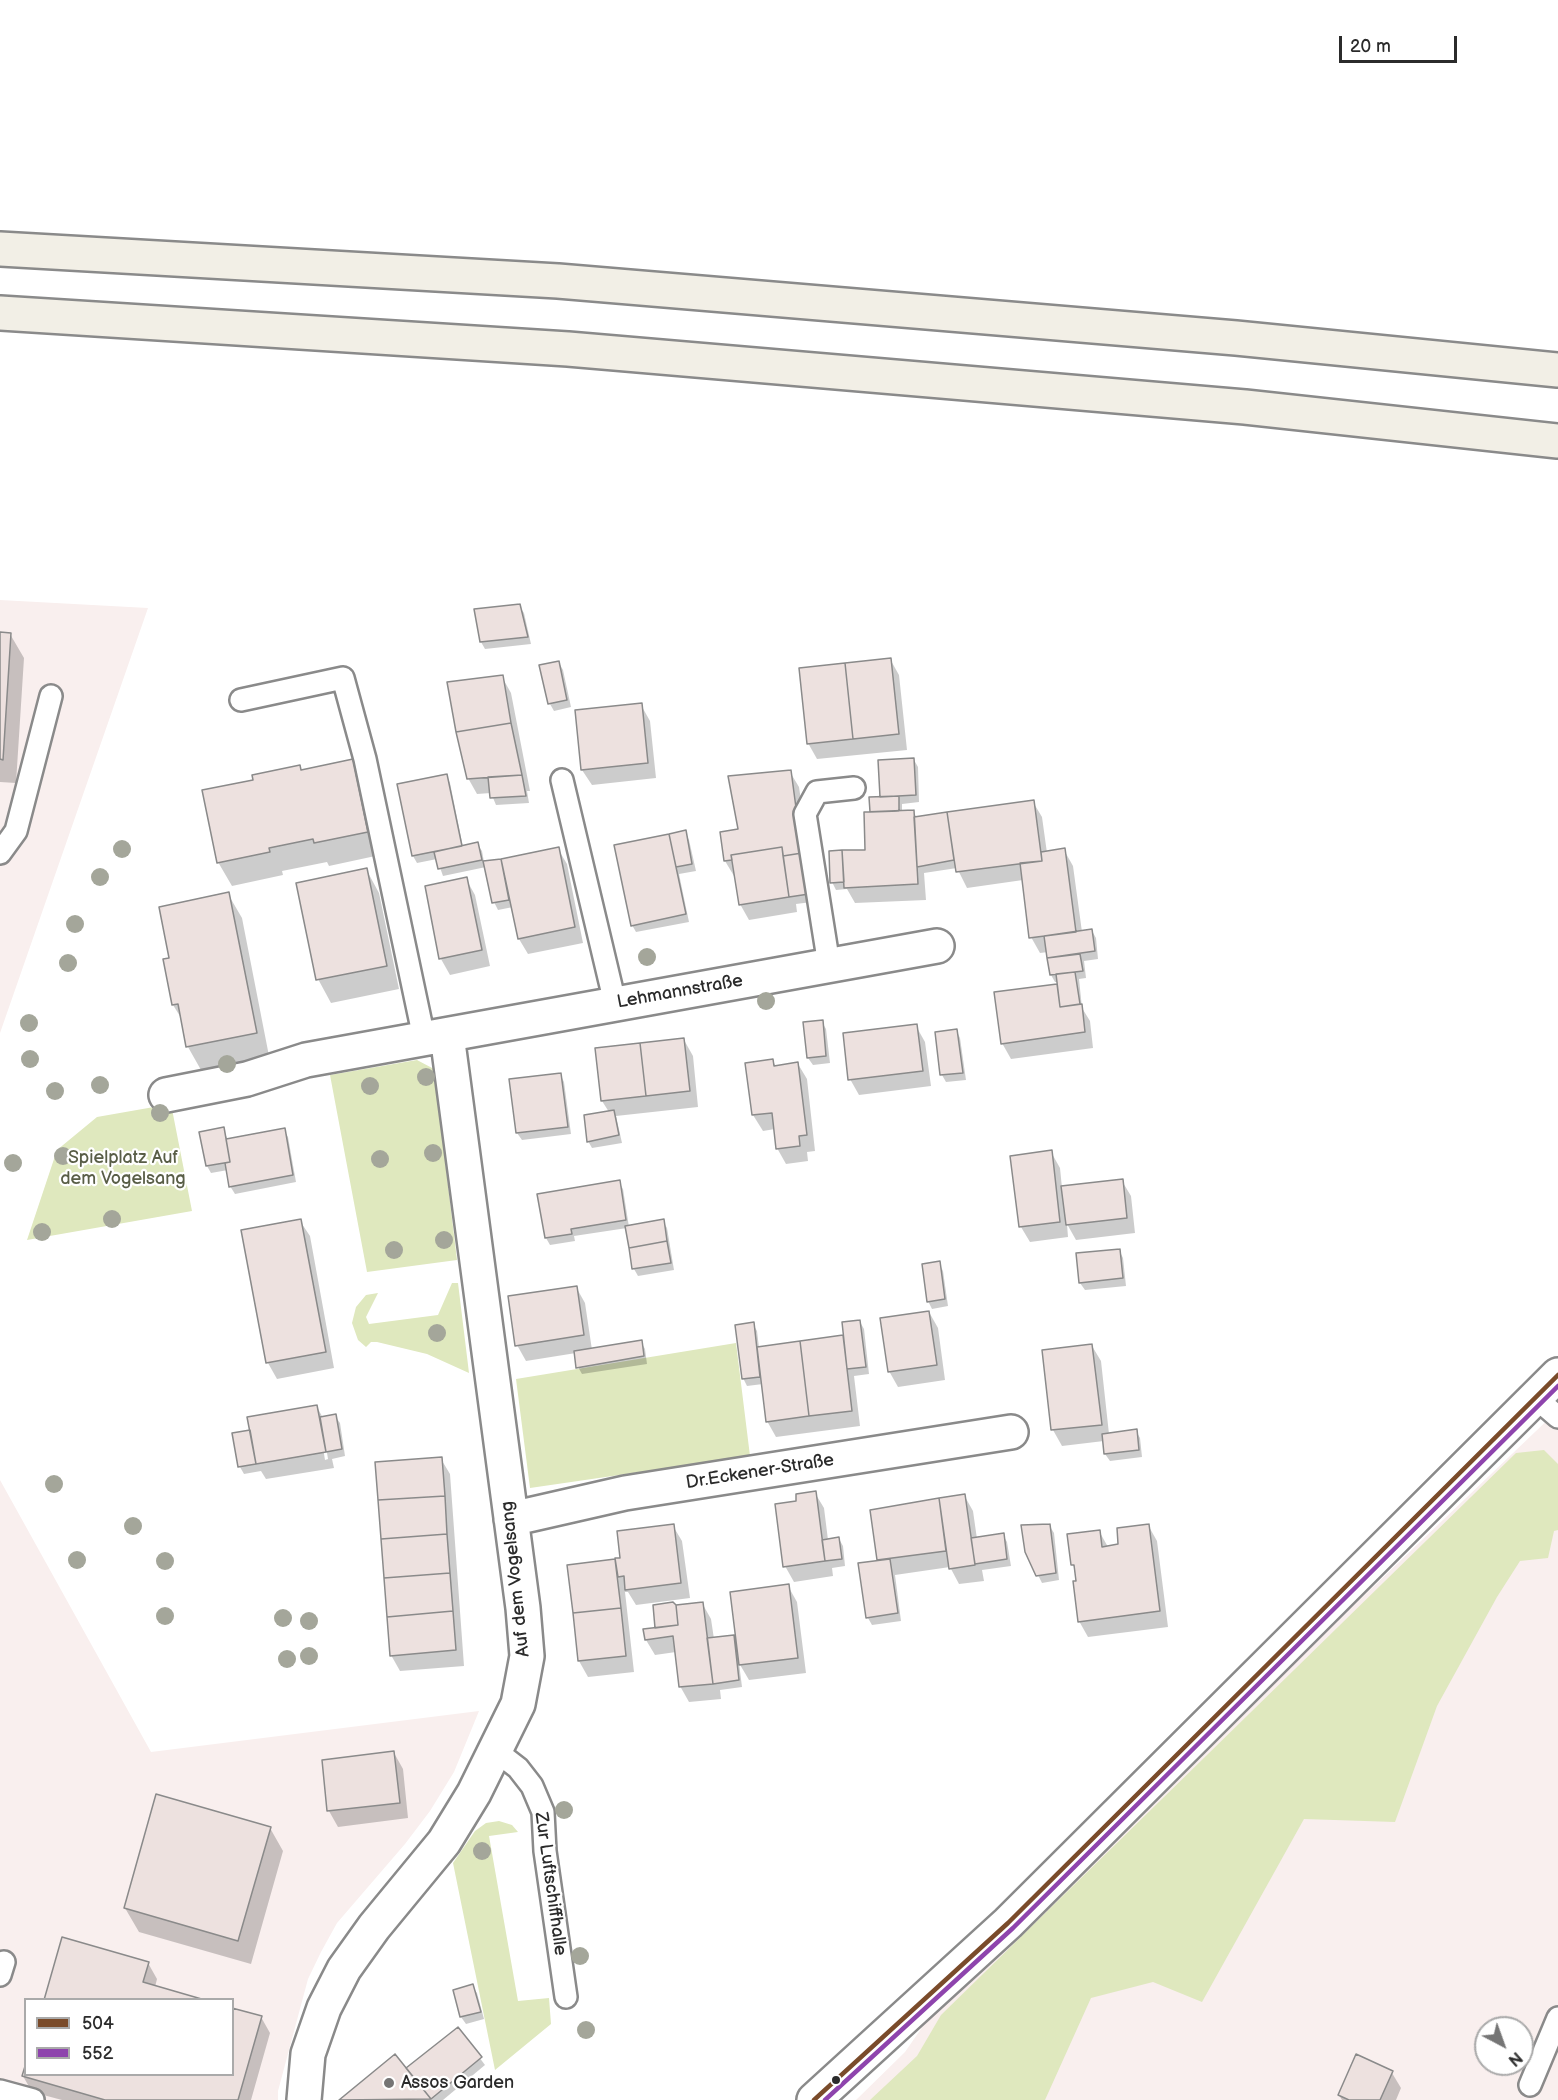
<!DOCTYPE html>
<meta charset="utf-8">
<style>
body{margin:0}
#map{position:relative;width:1558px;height:2100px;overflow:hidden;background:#fff;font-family:"Balsamiq Sans",sans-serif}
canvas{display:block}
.legend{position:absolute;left:24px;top:1998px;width:210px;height:78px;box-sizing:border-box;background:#fff;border:2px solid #aaa;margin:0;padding:8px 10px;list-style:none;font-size:18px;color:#2b2b2b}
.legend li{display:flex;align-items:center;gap:12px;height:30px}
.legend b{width:30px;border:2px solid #aaa}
.north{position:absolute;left:1474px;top:2016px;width:60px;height:60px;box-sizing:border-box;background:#fff;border:2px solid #aaa;border-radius:50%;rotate:139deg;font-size:16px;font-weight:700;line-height:24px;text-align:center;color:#2b2b2b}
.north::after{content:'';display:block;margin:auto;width:21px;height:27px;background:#757575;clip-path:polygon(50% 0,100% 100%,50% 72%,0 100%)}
.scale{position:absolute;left:1339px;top:36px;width:118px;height:27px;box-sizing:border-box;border:3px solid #2b2b2b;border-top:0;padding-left:8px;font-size:18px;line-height:21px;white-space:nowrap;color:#2b2b2b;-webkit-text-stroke:4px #fff;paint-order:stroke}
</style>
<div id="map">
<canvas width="1558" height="2100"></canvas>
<ul class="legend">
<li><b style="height:8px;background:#7a4b2a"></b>504</li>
<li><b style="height:8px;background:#8e44ad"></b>552</li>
</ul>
<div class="north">N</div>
<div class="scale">20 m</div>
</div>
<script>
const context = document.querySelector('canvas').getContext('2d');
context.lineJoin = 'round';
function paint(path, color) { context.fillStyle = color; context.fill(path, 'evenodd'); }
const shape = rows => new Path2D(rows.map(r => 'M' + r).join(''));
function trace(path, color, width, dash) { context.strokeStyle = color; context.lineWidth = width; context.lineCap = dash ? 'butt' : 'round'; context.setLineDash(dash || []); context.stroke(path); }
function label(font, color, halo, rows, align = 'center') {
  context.font = font + ' "Balsamiq Sans",sans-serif'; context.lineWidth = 4.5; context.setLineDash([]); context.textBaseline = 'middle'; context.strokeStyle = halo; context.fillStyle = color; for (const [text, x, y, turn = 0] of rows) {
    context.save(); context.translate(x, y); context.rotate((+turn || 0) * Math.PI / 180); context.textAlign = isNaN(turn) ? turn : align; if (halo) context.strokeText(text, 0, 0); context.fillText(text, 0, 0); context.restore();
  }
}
paint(shape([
 [0,600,148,608,0,1033],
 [1558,1410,1558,2100,856,2100,905,2052,941,2000],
 [1486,2028,1522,2028,1522,2064,1486,2064],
 [0,1480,151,1752,479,1711,454,1772,430,1811,405,1844,337,1923,321,1952,308,1979,278,2091,278,2100,0,2100],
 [26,2000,232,2000,232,2074,26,2074]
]), '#f9efee');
paint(shape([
 [417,1060,434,1069,457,1260,367,1272,330,1075],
 [171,1104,192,1211,27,1240,57,1150,97,1117],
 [452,1283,458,1283,469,1373,427,1354,377,1342,371,1342,366,1347,358,1340,352,1323,356,1307,366,1295,378,1293,366,1317,369,1324,438,1315],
 [736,1343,750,1456,530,1488,516,1379],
 [1544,1450,1558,1464,1558,1530,1554,1531,1548,1558,1520,1561,1497,1597,1437,1706,1395,1822,1304,1819,1202,2002,1153,1982,1091,1998,1045,2100,870,2100,917,2056,941,2015,1516,1453],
 [499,1821,512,1825,518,1832,489,1836,518,2001,549,1998,551,2024,495,2070,453,1863,475,1831,486,1823]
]), '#dfe8be');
paint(shape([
 [519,606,524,613,531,644,485,649,481,642],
 [0,634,10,634,24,658,16,783,0,782],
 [890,659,899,675,907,750,817,759,808,743],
 [559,663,563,670,571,707,554,711,550,704,541,666],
 [502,677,511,693,530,791,527,791,529,803,496,805,491,793,477,794,468,778],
 [641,705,650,721,656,778,592,785,582,770],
 [914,760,918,767,919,802,902,804,902,812,913,811,917,818,946,814,948,818,1033,802,1042,817,1047,853,1064,850,1073,866,1082,932,1092,931,1096,938,1098,959,1084,961,1086,978,1079,979,1082,1008,1090,1021,1093,1048,1011,1059,1002,1043,1056,986,1059,991,1058,982,1055,982,1051,975,1048,952,1040,953,1031,937,1023,880,967,888,957,868,924,873,926,900,855,903,847,889,836,890,832,882,867,851,872,813,881,798],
 [352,761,365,785,380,855,329,866,327,862,282,871,283,875,232,886,218,862,299,767,302,772],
 [790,772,799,787,811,868,812,902,796,904,797,912,749,920,740,904,736,876,734,876,725,861,739,830],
 [446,775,450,783,463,847,477,844,482,851,484,862,558,849,567,864,583,943,528,954,519,939,513,907,498,910,494,902,486,867,443,876,437,859,417,863,413,856,399,785],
 [685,832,689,840,696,871,679,874,689,922,636,932,632,925],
 [366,869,379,893,399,989,331,1003,318,979],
 [466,879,475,895,490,966,450,975,441,959,426,887],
 [228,894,242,918,269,1056,201,1070,188,1047,183,1021,173,1005,165,960,170,959],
 [822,1022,826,1029,830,1063,813,1065,808,1058],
 [916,1026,925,1042,931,1086,859,1095,850,1079],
 [956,1030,960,1038,966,1080,946,1082,942,1075,937,1033],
 [684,1040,693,1056,698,1107,616,1116,622,1143,592,1148,588,1141,609,1112,602,1101,596,1050],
 [773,1061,776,1067,798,1064,807,1079,815,1151,807,1152,808,1161,786,1164,777,1148,775,1129,763,1131,753,1115,747,1064],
 [560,1074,564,1082,571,1134,522,1140,517,1133],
 [223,1129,228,1140,284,1130,288,1137,296,1182,235,1194,230,1186,228,1170,211,1173,207,1166],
 [1051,1152,1060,1168,1062,1188,1122,1181,1131,1196,1135,1233,1076,1240,1067,1224,1068,1237,1030,1242,1021,1227],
 [619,1182,623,1189,629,1227,663,1221,667,1228,674,1270,638,1276,634,1269,627,1228,574,1236,575,1241,550,1245,546,1238],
 [300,1221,310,1236,334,1368,277,1379,268,1363,243,1231],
 [1119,1250,1123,1258,1126,1286,1085,1290,1080,1283,1078,1255],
 [939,1263,943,1271,948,1306,932,1309,928,1301],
 [576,1287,585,1303,592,1350,641,1342,645,1349,647,1364,582,1374,578,1367,576,1353,526,1361,517,1345],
 [929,1312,938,1328,945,1380,898,1387,889,1371],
 [860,1322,864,1329,869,1374,854,1376,860,1426,776,1437,767,1421,763,1384,747,1386,743,1378,753,1324,757,1331,759,1348,842,1337,845,1343],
 [1092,1346,1101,1361,1109,1434,1136,1431,1140,1438,1142,1457,1110,1461,1105,1454,1104,1441,1062,1446,1053,1430,1043,1351],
 [317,1407,323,1418,335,1416,340,1423,345,1456,332,1459,334,1468,266,1479,261,1471,244,1474,240,1467,251,1431],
 [319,1422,322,1422,328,1459,325,1460],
 [441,1459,450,1474,464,1666,400,1671,391,1655],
 [815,1493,824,1508,828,1540,839,1539,843,1546,845,1566,832,1568,833,1576,794,1582,785,1566],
 [964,1495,973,1511,977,1539,1003,1535,1007,1542,1011,1566,982,1570,984,1581,959,1584,950,1567,895,1575,901,1621,872,1625,868,1618,880,1562,872,1511,915,1504,915,1502],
 [1049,1525,1054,1533,1059,1580,1042,1583,1038,1575],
 [1148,1525,1157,1541,1168,1627,1088,1637,1079,1621,1078,1582,1077,1571,1072,1564,1099,1531,1108,1547,1120,1546],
 [673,1526,682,1541,690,1598,636,1605,628,1592,625,1592,634,1672,588,1677,579,1661,569,1566,622,1560],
 [788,1586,797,1602,806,1673,749,1680,739,1663,742,1687,720,1690,721,1699,689,1702,680,1686,676,1652,655,1655,646,1640,675,1607,702,1603,711,1619,714,1639,733,1637,738,1646],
 [394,1753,403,1769,408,1818,338,1827,329,1811,323,1761],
 [270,1828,283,1851,251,1964,139,1932,125,1908],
 [148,1963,157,1979,155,1987,45,2000],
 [472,1986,477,1993,484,2019,466,2024,461,2017,455,1991],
 [261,2017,270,2033,251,2100,62,2100,32,2092,23,2076,232,2074],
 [458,2029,485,2065,443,2100,341,2100,394,2056,406,2070],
 [1392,2073,1401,2088,1396,2100,1342,2100,1339,2095]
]), '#0003');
const building = shape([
 [520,604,528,637,480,642,474,609,520,604],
 [0,632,11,633,3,760,0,759,0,632],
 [891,658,899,734,853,739,845,663,891,658],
 [559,661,567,700,548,704,539,665,559,661],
 [845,663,853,739,807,744,799,668,845,663],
 [503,675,511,723,456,732,447,682,503,675],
 [642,703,648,763,581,770,575,710,642,703],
 [511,723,522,775,467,779,456,732,511,723],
 [914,758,916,795,880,797,878,760,914,758],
 [353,759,368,832,314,843,313,839,269,848,270,852,217,863,202,790,253,780,252,775,300,765,301,770,353,759],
 [791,770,802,853,783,856,782,847,731,855,732,860,724,861,720,832,738,829,728,776,791,770],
 [447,774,462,846,412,856,397,784,447,774],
 [522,775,526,796,490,798,488,777,522,775],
 [899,796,899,811,870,812,869,797,899,796],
 [1034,800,1042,861,956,872,947,812,1034,800],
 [914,810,918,884,844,888,842,850,865,850,864,812,914,810],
 [947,812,954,860,917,867,914,817,947,812],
 [686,830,692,864,676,867,669,834,686,830],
 [669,834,686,914,631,926,614,845,669,834],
 [478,842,482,860,438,869,434,852,478,842],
 [559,847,575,927,518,939,501,859,559,847],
 [782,847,789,897,739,905,731,855,782,847],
 [1065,848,1076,932,1029,938,1020,863,1042,861,1041,852,1065,848],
 [842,850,844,882,830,883,829,851,842,850],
 [802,853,809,894,789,897,783,856,802,853],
 [501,859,509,900,492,903,483,861,501,859],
 [367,868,387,966,316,980,296,883,367,868],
 [467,877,482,950,439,959,425,886,467,877],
 [229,892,257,1033,186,1047,178,1004,172,1005,163,959,169,958,159,907,229,892],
 [1092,929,1095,951,1047,958,1044,936,1092,929],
 [1080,954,1083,971,1050,975,1047,958,1080,954],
 [1075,972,1080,1004,1060,1007,1056,974,1075,972],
 [1057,984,1060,1007,1082,1004,1085,1032,1001,1044,994,992,1057,984],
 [823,1020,826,1056,807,1058,803,1022,823,1020],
 [917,1024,923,1071,848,1080,843,1033,917,1024],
 [957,1029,963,1073,940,1075,935,1032,957,1029],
 [684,1038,690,1091,646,1096,640,1043,684,1038],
 [640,1043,646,1096,601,1101,595,1048,640,1043],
 [773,1059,774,1066,798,1062,807,1135,799,1136,800,1146,776,1149,772,1113,752,1115,745,1063,773,1059],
 [561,1073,568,1127,516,1133,509,1079,561,1073],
 [614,1110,619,1135,587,1142,584,1115,614,1110],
 [224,1127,230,1162,206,1166,199,1132,224,1127],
 [285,1128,293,1175,229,1187,225,1163,230,1162,226,1139,285,1128],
 [1052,1150,1060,1222,1019,1227,1010,1156,1052,1150],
 [1123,1179,1127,1218,1066,1225,1061,1186,1123,1179],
 [620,1180,626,1220,571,1229,572,1234,545,1238,537,1194,620,1180],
 [301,1219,326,1352,266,1363,241,1230,301,1219],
 [664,1219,667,1241,629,1248,625,1226,664,1219],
 [667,1241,671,1263,632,1269,629,1248,667,1241],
 [1120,1249,1123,1278,1079,1283,1076,1253,1120,1249],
 [940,1261,945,1299,927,1302,922,1264,940,1261],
 [577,1286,584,1335,515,1346,508,1296,577,1286],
 [929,1311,937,1365,888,1372,880,1318,929,1311],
 [860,1320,866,1367,847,1369,842,1322,860,1320],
 [754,1322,760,1377,742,1379,735,1325,754,1322],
 [843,1335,852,1411,809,1416,800,1341,843,1335],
 [642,1340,644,1356,576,1368,574,1351,642,1340],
 [800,1341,809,1416,766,1422,757,1347,800,1341],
 [1092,1344,1102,1425,1051,1430,1042,1350,1092,1344],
 [317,1405,326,1452,256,1464,247,1417,317,1405],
 [336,1414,342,1449,326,1452,320,1417,336,1414],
 [1137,1429,1139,1450,1104,1454,1102,1434,1137,1429],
 [250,1430,256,1464,238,1467,232,1433,250,1430],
 [442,1457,445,1496,378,1500,375,1462,442,1457],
 [816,1491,825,1561,783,1567,775,1504,796,1501,796,1494,816,1491],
 [965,1494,975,1565,949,1569,939,1498,965,1494],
 [445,1496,447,1534,381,1539,378,1500,445,1496],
 [939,1498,946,1551,877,1560,870,1510,939,1498],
 [674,1524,681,1583,625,1590,624,1576,618,1577,615,1558,620,1558,617,1531,674,1524],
 [1050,1524,1056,1573,1036,1576,1025,1552,1021,1525,1050,1524],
 [1149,1524,1160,1611,1078,1622,1073,1581,1076,1581,1074,1565,1071,1565,1067,1534,1100,1530,1102,1547,1118,1544,1117,1528,1149,1524],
 [1004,1533,1007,1559,975,1564,971,1538,1004,1533],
 [447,1534,450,1573,384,1578,381,1539,447,1534],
 [839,1537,842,1559,825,1561,822,1540,839,1537],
 [615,1559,621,1608,573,1613,567,1565,615,1559],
 [890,1559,898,1613,866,1618,858,1563,890,1559],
 [450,1573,453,1611,387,1617,384,1578,450,1573],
 [789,1584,798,1658,739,1665,730,1592,789,1584],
 [673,1602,676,1605,678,1625,655,1628,653,1605,673,1602],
 [703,1602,713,1684,679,1687,673,1636,645,1640,643,1629,678,1625,676,1605,703,1602],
 [621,1608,626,1656,578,1661,573,1613,621,1608],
 [453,1611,456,1650,390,1656,387,1617,453,1611],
 [734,1635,739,1680,713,1684,707,1638,734,1635],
 [394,1751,400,1803,327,1811,322,1760,394,1751],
 [156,1794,271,1827,238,1941,124,1908,156,1794],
 [62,1937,149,1962,143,1982,205,2000,44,2000,62,1937],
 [473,1984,481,2012,460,2017,453,1990,473,1984],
 [232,2008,262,2016,238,2100,105,2100,22,2076,26,2063,26,2074,232,2074,232,2008],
 [458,2027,482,2057,431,2099,406,2068,458,2027],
 [395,2054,431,2099,339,2100,395,2054],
 [1356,2054,1393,2071,1380,2100,1349,2100,1338,2095,1356,2054]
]);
paint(building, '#ede1df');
trace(building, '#8a8a8a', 1.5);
const lane = shape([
 [241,700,343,678,365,759,424,1038],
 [562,780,615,1003],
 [0,853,16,831,51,696],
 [829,965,805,814,817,792,854,788],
 [1536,1398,1558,1417],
 [496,1751,518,1768,532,1786,543,1812,545,1851,566,1997],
 [0,1975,4,1962],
 [1530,2085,1558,2018],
 [0,2091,33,2100]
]);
const street = shape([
 [166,1095,247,1079,306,1060,937,946],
 [511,1519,625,1493,1011,1432],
 [304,2100,308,2054,324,2008,344,1969,374,1927,444,1842,474,1793,518,1704,527,1656,523,1608,447,1035]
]);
const secondary = shape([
 [814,2100,1008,1923,1558,1375]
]);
const highway = shape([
 [0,249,558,281,1236,338,1558,370],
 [0,313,568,349,1245,407,1558,441]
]);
trace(lane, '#8a8a8a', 26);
trace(street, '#8a8a8a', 38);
trace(secondary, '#8a8a8a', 38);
trace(highway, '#8a8a8a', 38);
trace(lane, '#fff', 21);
trace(street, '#fff', 33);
trace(secondary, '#fff', 33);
trace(highway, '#f2efe6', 33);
trace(shape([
 [814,2100,1008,1923,1558,1375]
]), '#7a4b2a', 4.5);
trace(shape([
 [825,2100,1013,1928,1558,1386]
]), '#8e44ad', 4.5);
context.fillStyle = '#a4a69a';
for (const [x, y] of [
 [122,849],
 [100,877],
 [75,924],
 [647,957],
 [68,963],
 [766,1001],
 [29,1023],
 [30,1059],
 [227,1064],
 [426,1077],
 [100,1085],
 [370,1086],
 [55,1091],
 [160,1113],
 [433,1153],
 [63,1156],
 [380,1159],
 [13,1163],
 [112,1219],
 [42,1232],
 [444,1240],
 [394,1250],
 [437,1333],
 [54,1484],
 [133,1526],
 [77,1560],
 [165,1561],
 [165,1616],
 [283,1618],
 [309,1621],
 [309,1656],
 [287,1659],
 [564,1810],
 [482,1851],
 [580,1956],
 [586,2030]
]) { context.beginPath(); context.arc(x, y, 9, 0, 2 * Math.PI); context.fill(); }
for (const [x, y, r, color] of [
 [836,2080,5,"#2b2b2b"],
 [389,2083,6,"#757575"]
]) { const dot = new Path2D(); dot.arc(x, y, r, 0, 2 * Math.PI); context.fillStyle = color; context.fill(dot); trace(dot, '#fff', 2); }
label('18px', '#2b2b2b', '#fff', [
 ["Lehmannstraße",680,992,-10],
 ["Dr.Eckener-Straße",760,1472,-9],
 ["Auf dem Vogelsang",516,1579,-96],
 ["Zur Luftschiffhalle",550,1884,82]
]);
label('18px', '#595e47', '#fff', [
 ["Spielplatz Auf",123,1158],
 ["dem Vogelsang",123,1179]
]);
label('18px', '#2b2b2b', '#fff', [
 ["Assos Garden",401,2083]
], 'left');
</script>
